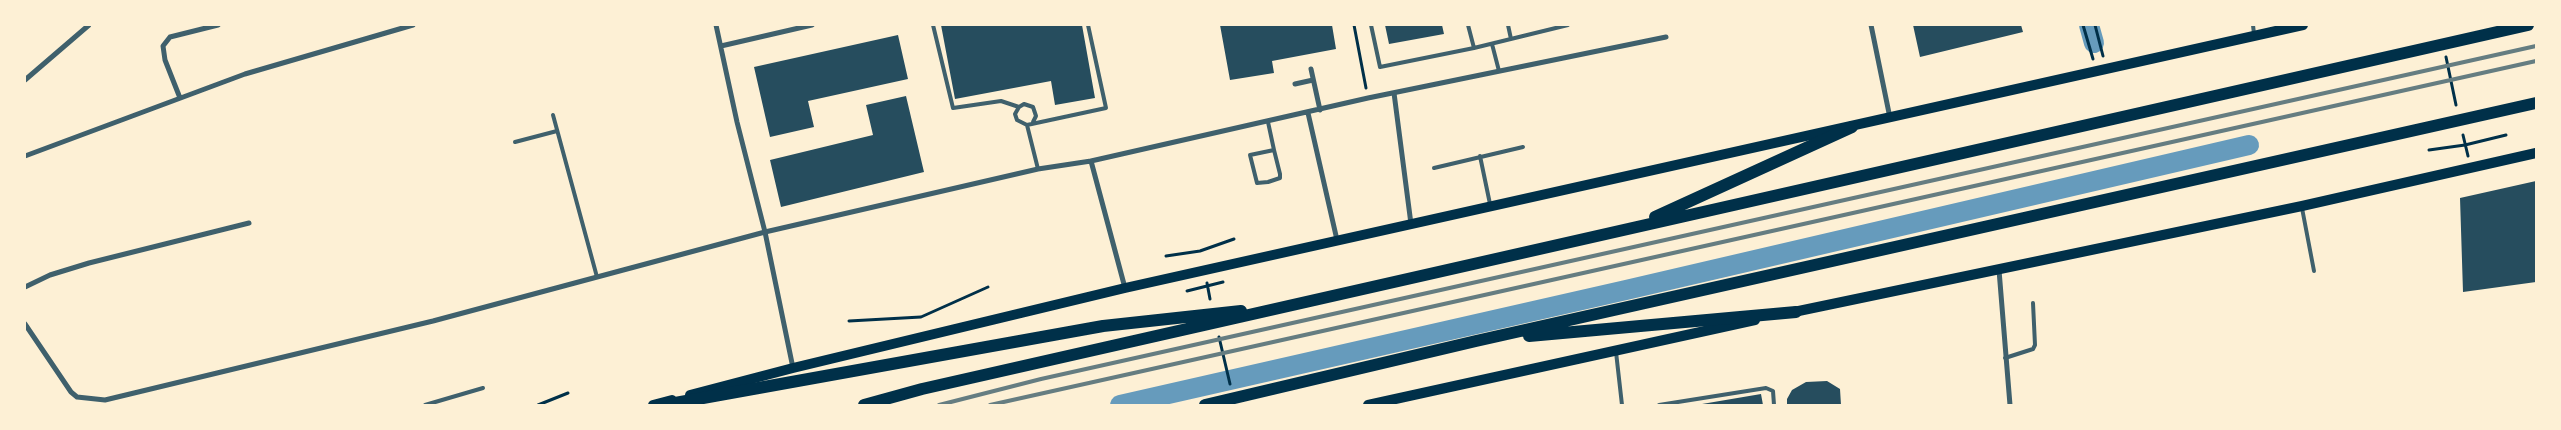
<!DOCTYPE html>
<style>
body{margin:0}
#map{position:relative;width:2561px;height:430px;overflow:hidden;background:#fdf0d5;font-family:"Golos Text",sans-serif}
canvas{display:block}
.frame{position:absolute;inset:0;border:26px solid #fdf0d5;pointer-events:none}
</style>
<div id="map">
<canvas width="2561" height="430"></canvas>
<div class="frame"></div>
</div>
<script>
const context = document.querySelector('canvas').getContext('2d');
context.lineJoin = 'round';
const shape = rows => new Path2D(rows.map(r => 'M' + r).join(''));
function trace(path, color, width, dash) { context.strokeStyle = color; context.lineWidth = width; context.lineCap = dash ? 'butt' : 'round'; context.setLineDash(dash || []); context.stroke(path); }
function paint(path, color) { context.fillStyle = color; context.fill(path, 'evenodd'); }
trace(shape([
 [2089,25,2094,43],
 [1120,405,1626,290,2249,145]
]), '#669bbc', 20);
paint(shape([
 [941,25,1082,25,1095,98,1055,105,1051,81,955,99],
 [1220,25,1332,25,1336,49,1272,61,1274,73,1230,80],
 [1385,25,1442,25,1444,34,1389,44],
 [1913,25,2021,25,2023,32,1920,57],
 [898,35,908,79,808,101,814,127,770,137,754,67],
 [906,96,924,172,781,207,770,160,873,135,866,105],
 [2536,181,2536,282,2463,292,2460,198],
 [1827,381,1840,389,1841,405,1787,405,1787,399,1792,390,1806,382],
 [1761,394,1763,405,1702,405,1702,404]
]), '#264d5e');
trace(shape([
 [1354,25,1366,88],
 [2083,25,2093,59],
 [2095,25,2103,56],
 [2446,57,2456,105],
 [2463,135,2468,156],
 [2429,150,2465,145,2506,135],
 [1166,256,1200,251,1234,239],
 [1207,283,1210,299],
 [1187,291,1223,282],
 [849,321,921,317,988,287],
 [1219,337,1230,384],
 [538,405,568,393]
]), '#003049', 3);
trace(shape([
 [933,25,953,108,1001,101,1019,107],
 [1371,25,1380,67,1474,48],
 [1468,25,1474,48,1568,25],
 [1508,25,1511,39],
 [2253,25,2254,34],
 [1492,44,1499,71],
 [553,115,597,277],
 [1033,122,1036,116,1033,107,1024,104,1019,107,1015,114,1017,120,1027,125,1106,108,1088,25],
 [1268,122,1274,150,1280,174,1280,178,1268,182,1257,183,1250,155,1274,150],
 [1027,125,1038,169],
 [515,142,557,131],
 [1480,156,1490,204],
 [1434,168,1523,147],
 [2302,208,2314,271],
 [1616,352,1622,405],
 [2005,358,2033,349,2035,345,2033,303],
 [425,405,483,388],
 [1659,405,1766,388,1773,391,1774,405]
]), '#3f606c', 4);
trace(shape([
 [716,25,737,122,765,232,793,368],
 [1871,25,1890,118],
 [721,46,812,25],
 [1311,69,1320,110],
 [25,80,89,25],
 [1295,84,1313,80],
 [1394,93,1411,224],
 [180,98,165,60,163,46,170,37,218,25],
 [1308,113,1337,240],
 [25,156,245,74,413,25],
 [1091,161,1125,288],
 [1999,270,2010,405],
 [25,287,50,275,89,263,249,223],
 [25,324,71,392,77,397,105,400,433,321,765,232,1038,169,1091,161,1368,98,1666,37]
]), '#3f606c', 5);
trace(shape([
 [1789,313,2302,206,2536,153],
 [690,395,793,368,1125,288,2303,25],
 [653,405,672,400],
 [1368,405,1755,320]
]), '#003049', 10);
trace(shape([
 [1655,217,1852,127],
 [1529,336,1796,312],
 [664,405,1103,326,1241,311],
 [864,405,922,389,2528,25],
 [1205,405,1476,341,2536,103]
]), '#003049', 12);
trace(shape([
 [939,405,1041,379,2536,46],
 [990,405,2536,61]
]), '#657d81', 4);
</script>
